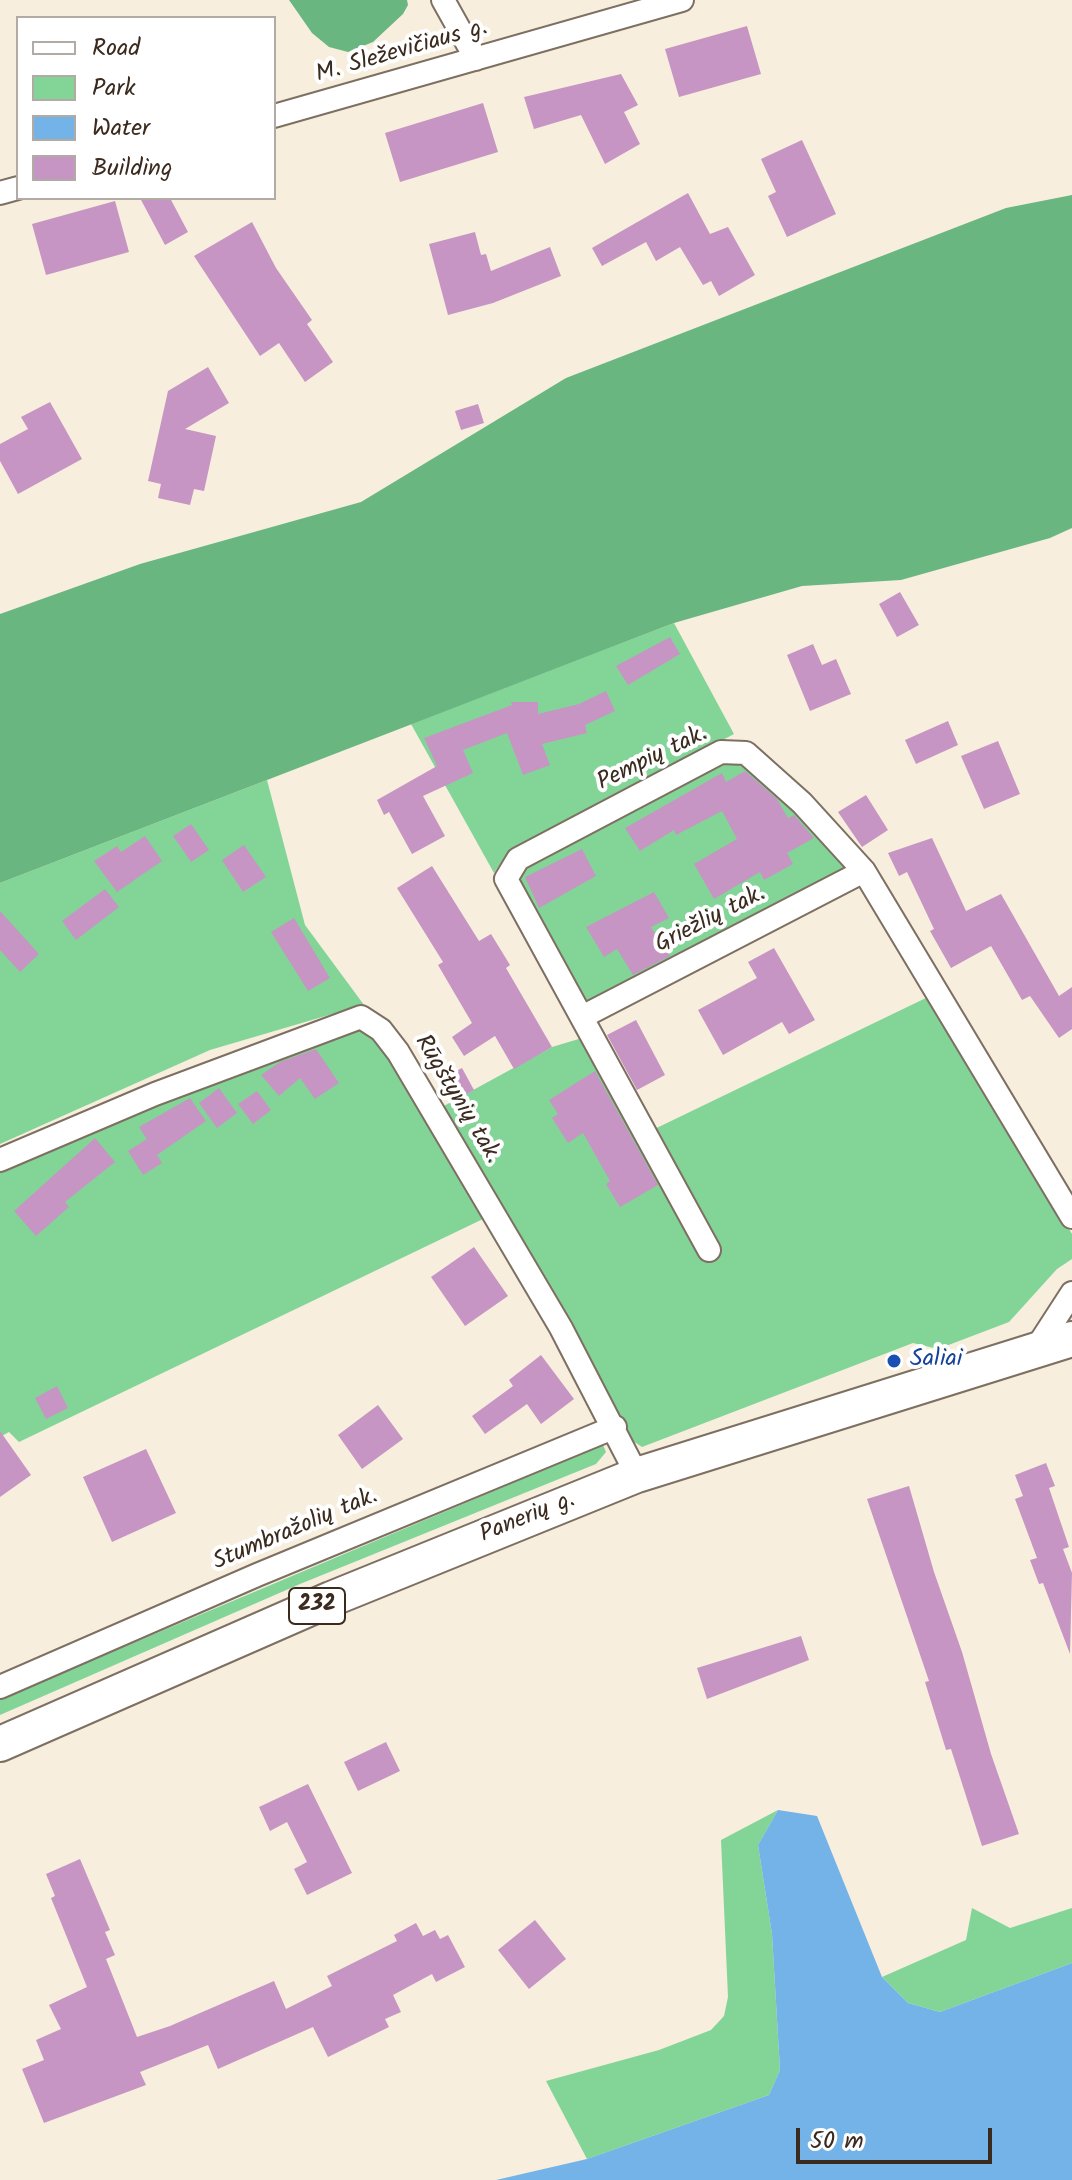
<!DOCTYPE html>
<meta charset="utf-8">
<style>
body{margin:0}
#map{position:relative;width:1072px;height:2180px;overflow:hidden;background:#f7eedd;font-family:Kalam,sans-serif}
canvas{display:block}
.legend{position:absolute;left:16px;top:16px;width:260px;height:184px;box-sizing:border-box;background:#fff;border:2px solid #b1aaa5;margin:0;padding:10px 14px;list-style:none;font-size:24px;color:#3b2a1e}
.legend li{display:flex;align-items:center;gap:16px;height:40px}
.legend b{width:40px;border:2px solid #b1aaa5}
.scale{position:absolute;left:796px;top:2128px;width:196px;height:36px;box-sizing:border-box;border:4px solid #3b2a1e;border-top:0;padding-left:10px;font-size:24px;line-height:28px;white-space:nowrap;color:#3b2a1e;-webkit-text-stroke:6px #fff;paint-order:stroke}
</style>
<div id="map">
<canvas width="1072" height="2180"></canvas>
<ul class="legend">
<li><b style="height:10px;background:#fff"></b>Road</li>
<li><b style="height:22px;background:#83d597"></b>Park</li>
<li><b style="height:22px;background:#73b3e7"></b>Water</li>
<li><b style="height:22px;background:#c695c3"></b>Building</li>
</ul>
<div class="scale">50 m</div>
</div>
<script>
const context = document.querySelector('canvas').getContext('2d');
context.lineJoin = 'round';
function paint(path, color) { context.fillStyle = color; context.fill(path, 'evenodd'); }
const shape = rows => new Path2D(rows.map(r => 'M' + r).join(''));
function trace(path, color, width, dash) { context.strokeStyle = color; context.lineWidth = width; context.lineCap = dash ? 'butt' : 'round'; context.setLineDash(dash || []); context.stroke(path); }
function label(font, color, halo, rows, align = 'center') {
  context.font = font + ' Kalam,sans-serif'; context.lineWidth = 8; context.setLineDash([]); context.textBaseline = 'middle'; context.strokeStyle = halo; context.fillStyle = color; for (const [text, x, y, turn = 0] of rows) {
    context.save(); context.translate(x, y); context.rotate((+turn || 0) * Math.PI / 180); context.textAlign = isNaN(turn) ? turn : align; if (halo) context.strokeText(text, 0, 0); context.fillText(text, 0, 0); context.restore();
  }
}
paint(shape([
 [674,623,734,734,506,855,494,873,411,724],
 [736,759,747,760,848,863,843,875,594,1004,583,998,512,880,520,865],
 [267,780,305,925,367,1009,356,1007,210,1050,0,1144,0,883],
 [930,996,1072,1234,1072,1259,1057,1269,1009,1322,938,1349,913,1343,642,1447,633,1441,442,1107,552,1047,582,1038,640,1136],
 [350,1027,366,1030,378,1039,483,1219,19,1442,9,1432,0,1437,0,1171,135,1112],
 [603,1445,606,1452,596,1464,300,1584,0,1715,0,1699],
 [778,1810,758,1845,772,1934,780,2070,769,2095,587,2159,546,2081,659,2050,711,2030,724,2016,728,1997,721,1840],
 [972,1908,1010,1928,1072,1908,1072,1963,940,2012,908,2003,882,1977,966,1940]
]), '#83d597');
paint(shape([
 [289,0,407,0,408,5,403,14,373,42,348,52,329,47,312,33],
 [1072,195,1072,528,1050,538,901,580,802,586,674,623,0,883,0,614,140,564,361,502,566,378,1006,208]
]), '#6ab680');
paint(shape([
 [778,1810,817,1816,882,1977,908,2003,940,2012,1072,1963,1072,2180,496,2180,587,2159,769,2095,780,2070,772,1934,758,1845]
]), '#73b3e7');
paint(shape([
 [747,26,761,74,679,97,665,49],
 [621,74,638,105,624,112,640,144,605,164,581,115,534,129,524,97],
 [483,103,498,152,400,182,385,133],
 [802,140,836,214,787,237,768,196,776,192,761,159],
 [688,193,710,234,728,227,755,275,719,296,711,281,703,285,680,247,656,261,646,242,602,266,592,248],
 [140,198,170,198,188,232,165,245],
 [115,201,129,252,46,275,32,224],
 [252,222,276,268,312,320,307,324,333,362,305,382,279,343,260,356,194,256],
 [475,232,481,255,486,254,491,271,550,247,561,276,493,303,448,315,429,244],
 [208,367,229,403,185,429,216,436,204,491,194,489,190,505,158,498,161,484,148,481,168,391],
 [50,402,82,459,18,494,0,461,0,444,28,429,21,417],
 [478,404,484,423,461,430,455,411],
 [900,592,919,625,897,637,879,604],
 [670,637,680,654,628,685,616,666],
 [813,644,822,665,836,659,851,694,810,711,787,655],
 [606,691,615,711,585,725,587,733,542,744,550,765,523,775,507,733,463,750,473,773,423,796,445,836,412,854,389,812,384,815,377,800,437,766,424,738,512,705,511,702,538,702,538,714,579,704],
 [948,721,958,745,916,764,905,740],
 [998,741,1020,794,984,809,961,756],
 [745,771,777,799,788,818,794,815,814,838,787,853,793,864,764,880,760,872,714,899,694,864,737,839,722,811,676,835,674,830,640,851,625,828,722,773,726,782],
 [866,795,888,830,862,847,838,812],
 [191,824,209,850,191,862,173,836],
 [145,836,162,861,117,892,94,861,117,846,121,852],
 [932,838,966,911,1001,894,1059,996,1072,987,1072,1029,1059,1038,1030,996,1022,1000,991,946,951,968,930,931,934,929,907,872,899,876,888,853],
 [244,845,266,877,243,892,222,860],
 [582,849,596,876,539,908,525,877],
 [432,866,479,941,491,934,510,965,506,968,552,1047,514,1069,495,1036,464,1056,452,1037,472,1023,438,965,443,962,397,888],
 [105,889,119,907,76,940,62,921],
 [654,892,669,918,651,927,670,956,633,975,617,949,604,957,586,927],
 [0,911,39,954,20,972,0,950],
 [294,918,330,978,308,991,271,932],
 [774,948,815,1020,789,1034,782,1022,723,1055,698,1010,757,978,748,962],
 [636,1020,665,1075,637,1090,607,1035],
 [316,1049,339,1083,315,1099,300,1078,279,1096,261,1075,280,1062],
 [462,1068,474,1090,454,1101,442,1078],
 [595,1071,658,1185,620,1207,606,1184,610,1181,583,1133,568,1143,552,1118,558,1114,549,1100],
 [219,1088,237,1113,217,1128,199,1103],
 [257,1091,271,1110,253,1124,238,1104],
 [190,1098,206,1121,157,1155,139,1127],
 [95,1138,115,1162,65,1202,69,1207,36,1236,14,1211],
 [147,1139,162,1163,143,1175,128,1151],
 [474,1247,508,1296,465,1326,431,1277],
 [541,1355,574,1399,541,1424,527,1404,485,1434,472,1416,513,1386,509,1380],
 [57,1386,68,1408,46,1419,35,1398],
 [378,1405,403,1439,362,1469,338,1435],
 [0,1431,31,1475,0,1497],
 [146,1449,176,1513,112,1542,83,1477],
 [1046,1463,1055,1486,1049,1488,1069,1547,1063,1549,1072,1573,1070,1654,1043,1583,1039,1584,1030,1560,1037,1558,1015,1499,1023,1496,1015,1475],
 [909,1486,934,1572,962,1652,991,1754,1019,1834,982,1846,951,1749,946,1750,925,1682,929,1681,867,1499],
 [801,1636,809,1660,707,1699,697,1668],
 [386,1742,400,1771,358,1791,344,1762],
 [308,1784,352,1873,307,1895,294,1869,307,1862,287,1822,270,1831,259,1807],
 [80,1859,110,1930,105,1932,115,1955,106,1959,137,2037,170,2026,274,1981,286,2009,332,1986,327,1976,397,1941,394,1935,416,1923,423,1936,435,1930,440,1939,448,1935,465,1967,436,1982,432,1974,393,1995,401,2012,385,2019,389,2027,328,2057,313,2027,218,2069,208,2045,140,2072,146,2085,44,2123,22,2069,44,2060,36,2040,61,2029,49,2005,87,1987,51,1898,55,1896,46,1874],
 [535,1920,566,1959,529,1989,498,1950]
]), '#c695c3');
const minor = shape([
 [443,0,476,59],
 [274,116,682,0],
 [0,193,18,188],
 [582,1017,864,871],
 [0,1160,155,1094,361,1017,381,1030,398,1052,561,1328,637,1475],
 [709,1250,506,879,518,859,721,752,746,753,802,803,864,871,1072,1217],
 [1037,1347,1072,1293],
 [0,1687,257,1575,615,1427]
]);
const primary = shape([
 [0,1744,331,1599,637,1475,1072,1339]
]);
trace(minor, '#7d6f61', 26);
trace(primary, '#7d6f61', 38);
trace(minor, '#fff', 22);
trace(primary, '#fff', 34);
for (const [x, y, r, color] of [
 [894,1361,8,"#1a4fb4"]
]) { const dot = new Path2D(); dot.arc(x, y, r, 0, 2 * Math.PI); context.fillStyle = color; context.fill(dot); trace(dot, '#fff', 3); }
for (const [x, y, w] of [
 [317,1606,56]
]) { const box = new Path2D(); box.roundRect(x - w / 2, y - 18, w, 36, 6); context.fillStyle = '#fff'; context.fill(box); trace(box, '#3b2a1e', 2); }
label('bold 22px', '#3b2a1e', null, [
 ["232",317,1606]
]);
label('24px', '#3b2a1e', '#fff', [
 ["M. Sleževičiaus g.",402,53,-16],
 ["Pempių tak.",653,760,-26],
 ["Griežlių tak.",711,921,-27],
 ["Rūgštynių tak.",456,1100,59],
 ["Panerių g.",528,1519,-22],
 ["Stumbražolių tak.",296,1531,-23]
]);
label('24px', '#164399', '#fff', [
 ["Saliai",910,1361]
], 'left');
</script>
